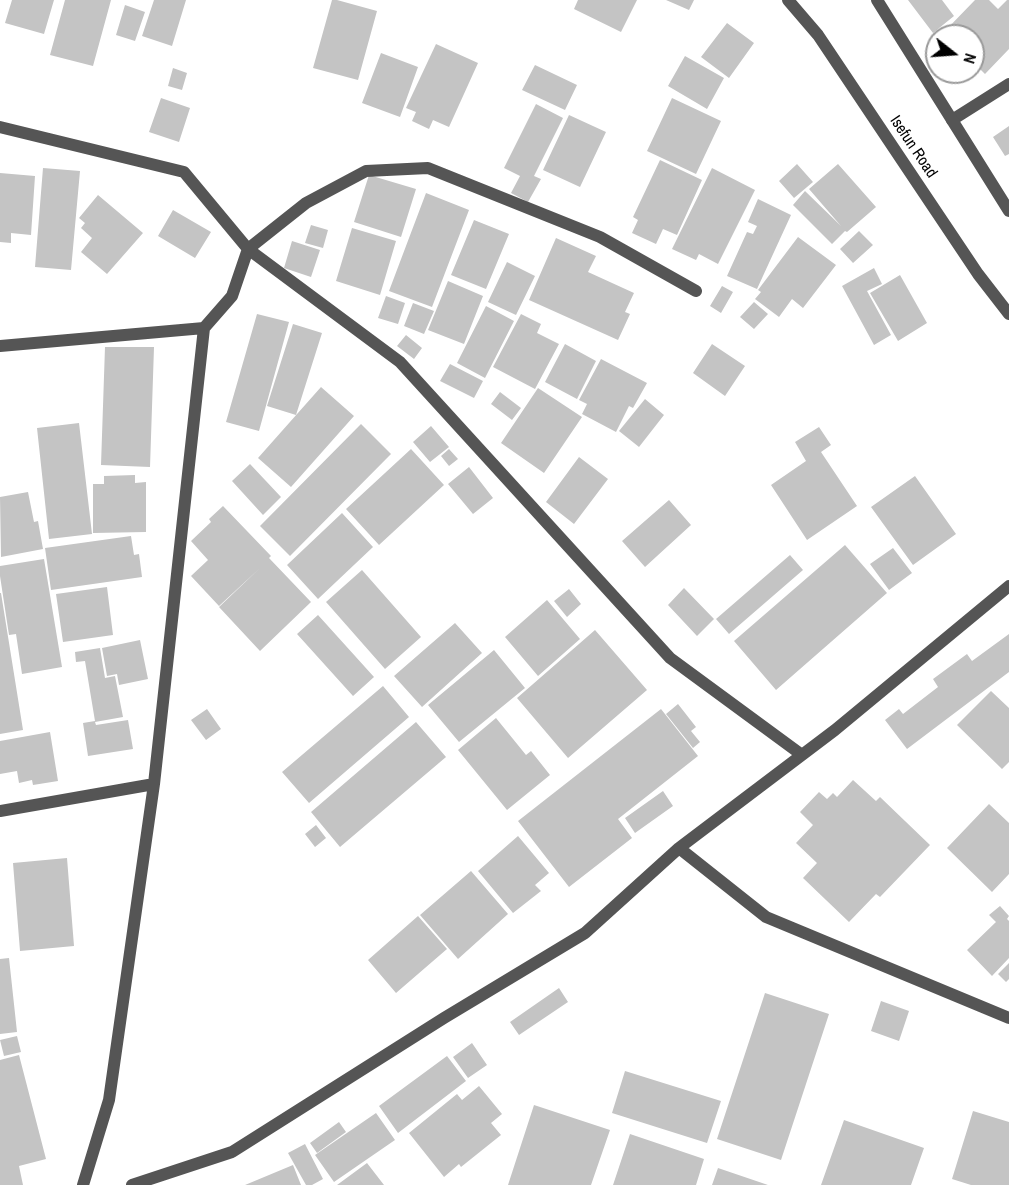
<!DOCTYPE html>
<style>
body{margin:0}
#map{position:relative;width:1009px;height:1185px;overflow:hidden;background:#fff;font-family:"Archivo Narrow",sans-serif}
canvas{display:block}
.north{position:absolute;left:925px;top:24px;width:60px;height:60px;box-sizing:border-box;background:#fff;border:2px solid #999;border-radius:50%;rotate:107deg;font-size:16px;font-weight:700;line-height:24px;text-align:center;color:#000}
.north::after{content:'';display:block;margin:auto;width:21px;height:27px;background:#000;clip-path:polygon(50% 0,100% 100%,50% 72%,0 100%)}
</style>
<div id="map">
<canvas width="1009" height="1185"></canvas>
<div class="north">N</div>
</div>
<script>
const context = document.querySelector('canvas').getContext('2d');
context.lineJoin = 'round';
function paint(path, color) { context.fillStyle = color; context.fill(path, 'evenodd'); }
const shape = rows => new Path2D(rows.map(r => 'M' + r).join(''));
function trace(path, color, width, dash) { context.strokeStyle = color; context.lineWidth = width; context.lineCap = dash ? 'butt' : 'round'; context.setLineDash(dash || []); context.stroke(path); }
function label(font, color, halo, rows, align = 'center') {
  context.font = font + ' "Archivo Narrow",sans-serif'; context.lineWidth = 4.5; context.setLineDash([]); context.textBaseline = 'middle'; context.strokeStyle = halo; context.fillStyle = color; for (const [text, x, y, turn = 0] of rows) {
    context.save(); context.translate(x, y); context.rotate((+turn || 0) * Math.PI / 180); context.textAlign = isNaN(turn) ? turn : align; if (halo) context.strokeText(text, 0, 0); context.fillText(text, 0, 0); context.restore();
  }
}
paint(shape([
 [12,0,54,0,44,34,5,23],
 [65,0,111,0,93,66,50,55],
 [154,0,186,0,172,46,142,36],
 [332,0,337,0,377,11,358,80,313,68],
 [578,0,637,0,621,32,574,9],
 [666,0,694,0,689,10],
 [908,0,942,0,954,16,933,33],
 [975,0,989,0,998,9,1007,0,1009,0,1009,49,985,74,973,62,973,36,947,36,943,33],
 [125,5,145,12,135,41,116,35],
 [727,23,754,43,729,78,701,57],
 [436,44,478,63,449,127,433,120,429,129,412,121,416,112,406,108],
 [381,53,418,67,400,117,362,103],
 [685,56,724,78,707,109,668,86],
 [535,65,577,85,565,110,522,90],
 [173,68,187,73,182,90,168,86],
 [161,98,190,108,179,142,149,132],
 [672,98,721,121,696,174,647,151],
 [536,104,563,118,534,176,541,179,528,202,511,193,520,176,504,168],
 [569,115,606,132,580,187,543,170],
 [1009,126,1009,154,1005,156,993,137],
 [660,160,702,180,677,235,663,229,656,244,632,233,638,220,633,217],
 [797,164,813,182,794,198,779,181],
 [838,164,876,207,847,232,845,231,832,244,793,205,805,191,841,226,809,189],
 [43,168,80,171,71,270,35,267],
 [712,168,755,190,718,264,699,254,696,260,672,249],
 [0,173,35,176,31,235,11,233,11,243,0,242],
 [369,175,416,189,401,237,354,222],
 [426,193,469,210,432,307,389,291],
 [98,195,143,233,107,274,81,252,92,238,81,228,85,223,79,218],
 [758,199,791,215,757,289,727,276,747,232,753,234,757,226,748,222],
 [173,210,211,232,195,258,158,236],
 [474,220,509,234,486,289,451,275],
 [311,225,328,230,323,248,305,243],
 [352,228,396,241,380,295,336,281],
 [859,231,873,245,853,263,840,249],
 [798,237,836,265,803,308,792,299,779,317,755,299,761,292,758,290],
 [556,238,596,256,588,272,634,293,625,312,630,314,618,340,529,300],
 [292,241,320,250,311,277,284,268],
 [507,262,535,276,516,315,488,302],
 [874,268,882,284,867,291,891,335,874,345,842,286],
 [900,275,927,323,898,341,870,293],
 [448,281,483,296,464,344,428,330],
 [722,286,733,292,721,313,710,306],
 [386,296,405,303,398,324,378,318],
 [754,302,768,314,754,329,740,317],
 [413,303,434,311,424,334,404,326],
 [486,306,514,321,485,378,457,363],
 [257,314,289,322,259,431,226,422],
 [521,314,541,324,537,333,559,344,535,389,493,367],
 [293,324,322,333,296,415,267,406],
 [406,335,422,348,414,359,397,346],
 [565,344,596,361,577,399,545,382],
 [712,344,745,366,725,396,693,373],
 [105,347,154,347,150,467,101,465],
 [601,359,647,383,633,408,629,406,616,432,582,414,587,404,579,400],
 [450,364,483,381,474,398,440,381],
 [321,387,354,416,291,487,258,458],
 [538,388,582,417,544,473,501,443],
 [500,392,521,408,512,420,491,404],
 [645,399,664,415,639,447,619,431],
 [79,423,92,534,49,539,37,428],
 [361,424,391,454,290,556,260,526],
 [431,426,449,447,430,462,413,442],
 [819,427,831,445,821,452,857,506,807,540,771,485,806,461,795,442],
 [411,449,444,485,379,545,346,509],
 [449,449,458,459,449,466,441,456],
 [579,457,608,479,574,524,546,502],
 [250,464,281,497,263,515,232,481],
 [469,467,493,498,473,514,448,484],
 [135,475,135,483,146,482,146,532,93,533,93,484,104,484,104,476],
 [915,476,956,534,913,565,871,507],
 [28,492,34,522,38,521,43,549,1,557,0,497],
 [669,500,691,525,645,567,622,541],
 [223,506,271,556,269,558,311,602,260,651,219,607,260,568,219,606,191,576,208,560,191,541,211,522,209,519],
 [342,513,373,547,318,599,287,565],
 [131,536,134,555,139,554,142,577,51,590,45,548],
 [845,545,887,593,776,690,734,641],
 [893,548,912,573,889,590,870,564],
 [790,555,803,570,729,634,716,619],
 [44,559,62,667,22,674,16,634,9,635,0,576,0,566],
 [362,570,421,637,385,669,326,602],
 [107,587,113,635,63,642,56,594],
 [684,588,714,619,697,636,668,605],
 [569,589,581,604,567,617,554,601],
 [0,593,1,593,23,730,0,734],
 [547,600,580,639,538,676,505,637],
 [318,615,374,677,353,696,297,634],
 [455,623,482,653,422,707,394,676],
 [595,630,647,690,568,758,517,698],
 [1009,634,1009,672,907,749,885,720,899,709,903,714,938,687,933,679,967,654,972,661],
 [140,640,148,679,119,685,117,674,107,676,102,648],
 [100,648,105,678,115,676,123,717,95,722,96,725,128,720,133,749,88,756,83,723,95,721,85,661,76,662,75,652],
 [494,650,525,688,459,742,428,705],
 [383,686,409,717,309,803,282,772],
 [991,691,1009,708,1009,762,1002,769,957,725],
 [678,704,696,727,691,731,700,742,693,748,666,714],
 [207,709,221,729,206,740,191,720],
 [661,709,698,756,618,819,632,838,569,887,518,821],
 [496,718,526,755,531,751,550,775,507,810,458,750],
 [416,722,446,757,340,847,311,812],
 [50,732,58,781,33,785,32,780,19,783,17,771,0,774,0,741],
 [853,780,876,801,880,797,930,845,880,897,876,894,849,922,803,878,817,863,796,843,813,825,800,812,819,792,827,799,833,793,837,797],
 [663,791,673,806,635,833,625,818],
 [989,804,1009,823,1009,874,992,892,947,848],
 [316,825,326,838,315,847,305,834],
 [518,836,549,873,535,885,541,891,513,913,478,871],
 [67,858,74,946,20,951,13,863],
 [471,871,508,914,458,959,420,915],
 [1000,906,1009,916,1007,919,1009,921,1009,958,992,976,967,950,996,922,989,915],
 [418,916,447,949,396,993,368,960],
 [9,958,17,1032,0,1034,0,959],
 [1009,963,1009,979,1006,982,998,974],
 [559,988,568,1002,519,1035,510,1022],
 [765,993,829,1014,781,1160,717,1139],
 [881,1001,909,1011,899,1041,871,1031],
 [17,1036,21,1052,4,1056,0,1040],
 [472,1043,487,1065,468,1078,453,1057],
 [19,1055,46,1159,19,1166,23,1185,0,1185,0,1060],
 [447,1056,466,1081,398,1133,379,1106],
 [625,1071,721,1101,707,1143,612,1113],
 [479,1086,502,1114,491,1123,501,1135,461,1167,459,1164,444,1177,409,1133,457,1094,462,1100],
 [534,1105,610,1130,591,1185,508,1185],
 [973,1111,1009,1122,1009,1185,971,1185,952,1179],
 [376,1113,395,1140,334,1182,315,1155],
 [844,1120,924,1148,911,1185,821,1185],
 [339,1122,346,1132,317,1153,310,1143],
 [630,1134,704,1159,696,1185,613,1185],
 [305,1144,323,1179,312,1185,306,1185,288,1153],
 [367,1163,384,1185,337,1185],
 [293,1165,301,1185,245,1185],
 [718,1168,768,1185,712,1185]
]), '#c4c4c4');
trace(shape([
 [952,120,1009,84],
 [0,127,184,172,248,249,400,362,670,658,802,755],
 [0,346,204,328,232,296,248,249,306,203,366,171,428,168,600,237,696,291],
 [0,811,154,784],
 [679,848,766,917,1009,1018],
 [83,1185,109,1100,154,784,204,328],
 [132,1185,232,1152,444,1018,585,933,679,848,835,730,1009,586]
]), '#555', 12);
trace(shape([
 [788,0,818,35,978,274,1009,314],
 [877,0,1009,211]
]), '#555', 12);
label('16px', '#000', '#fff', [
 ["Isefun Road",913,147,56]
]);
</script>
